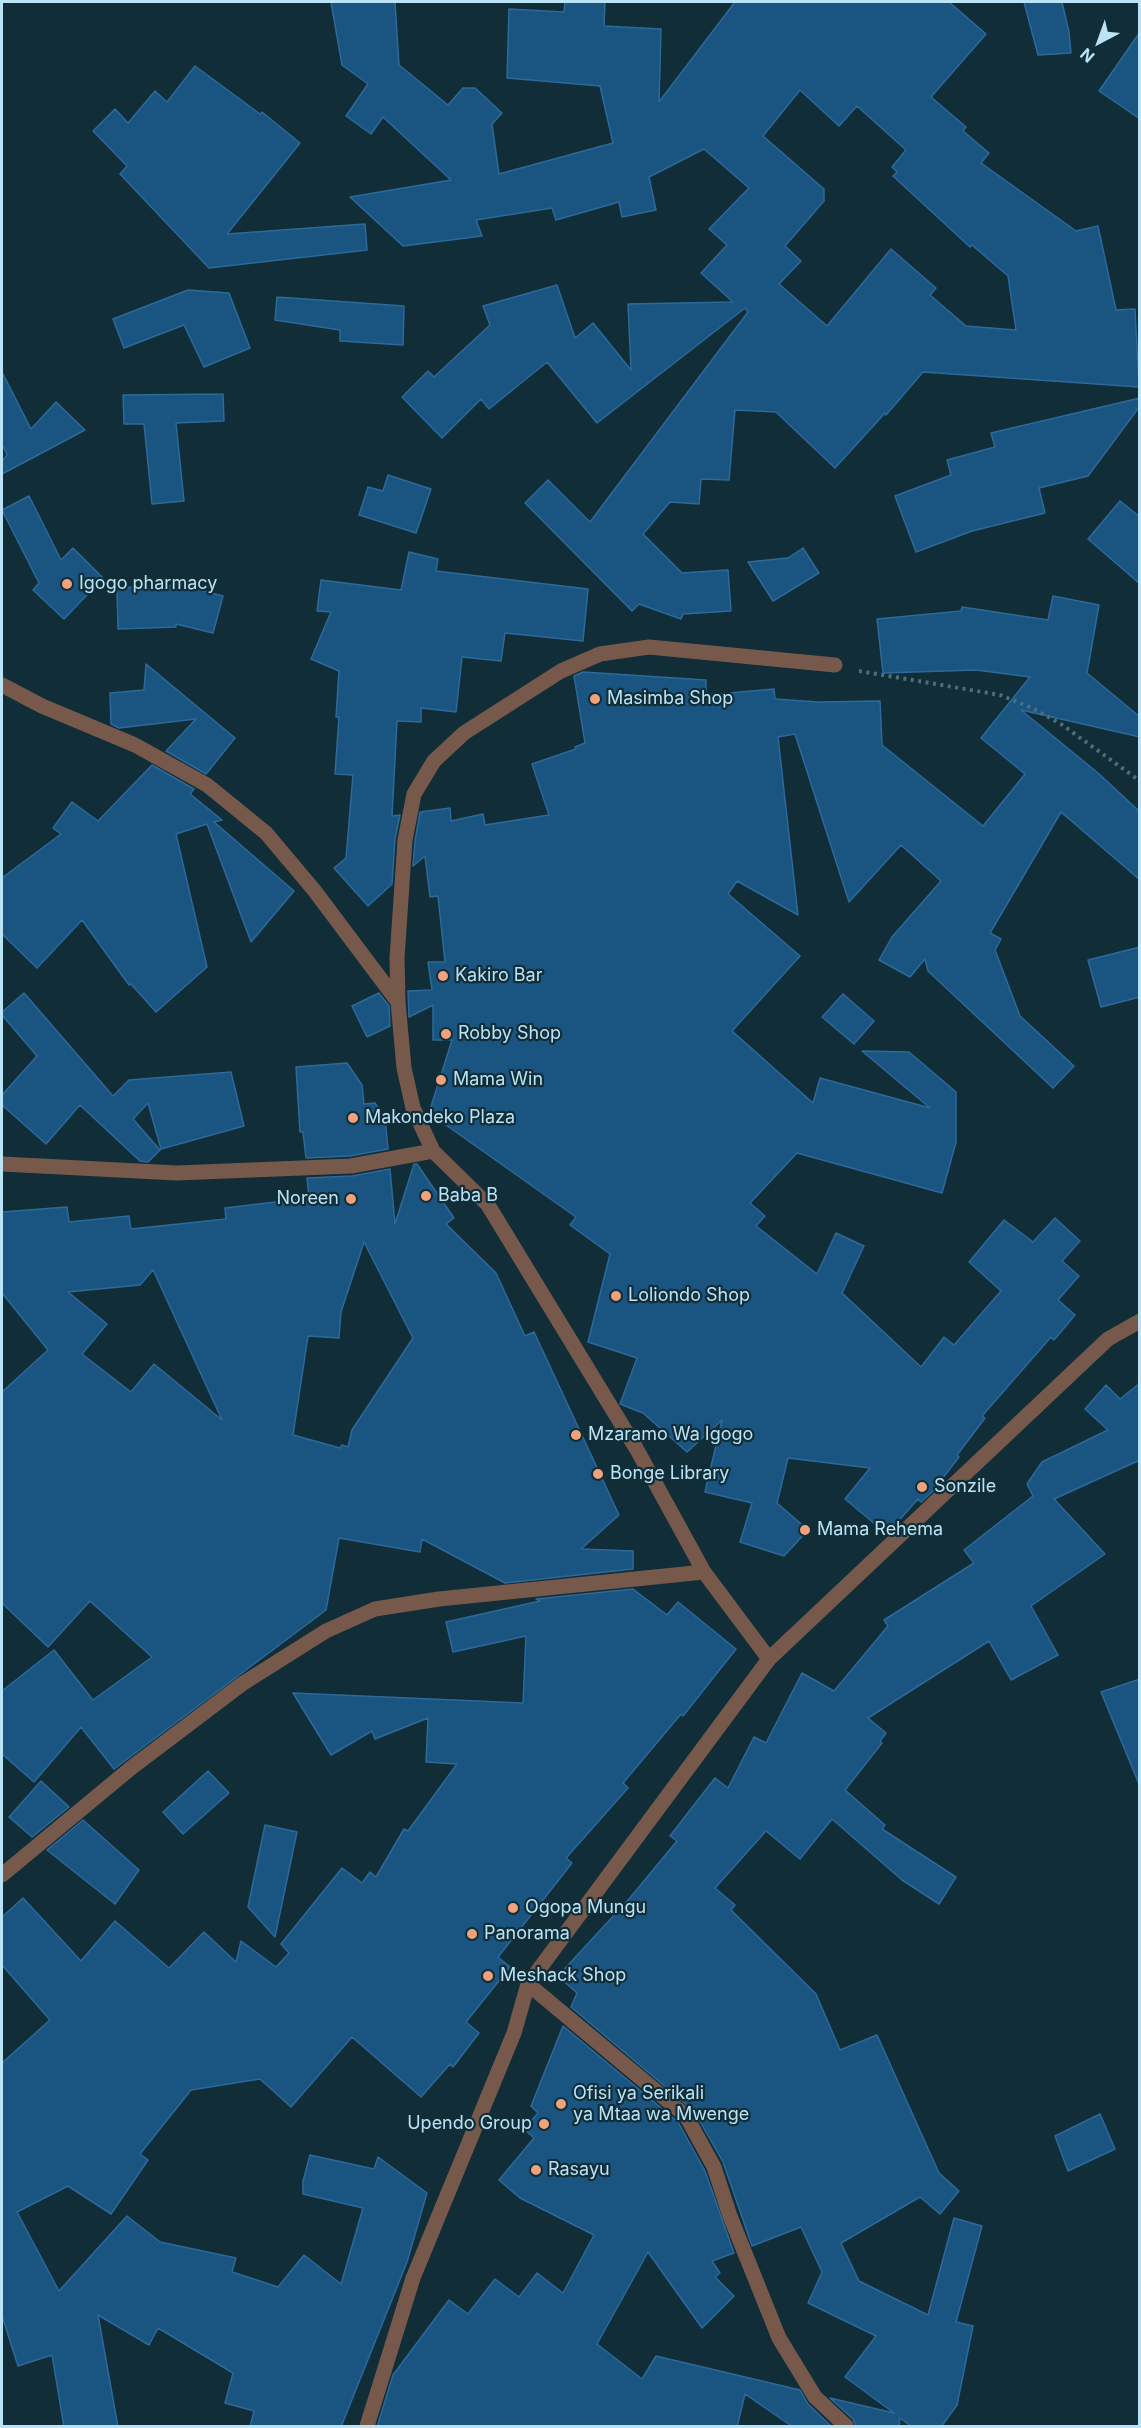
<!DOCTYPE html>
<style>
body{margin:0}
#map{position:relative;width:1141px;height:2428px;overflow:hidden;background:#102d38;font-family:Inter,sans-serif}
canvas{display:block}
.frame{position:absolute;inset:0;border:3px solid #bae4f5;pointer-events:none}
.north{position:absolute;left:1069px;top:12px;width:60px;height:60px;-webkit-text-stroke:4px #102d38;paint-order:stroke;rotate:221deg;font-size:16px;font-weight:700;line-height:24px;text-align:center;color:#bae4f5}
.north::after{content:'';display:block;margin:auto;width:21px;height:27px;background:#bae4f5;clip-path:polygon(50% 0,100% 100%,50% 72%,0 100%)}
</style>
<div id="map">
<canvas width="1141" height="2428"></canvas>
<div class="frame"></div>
<div class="north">N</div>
</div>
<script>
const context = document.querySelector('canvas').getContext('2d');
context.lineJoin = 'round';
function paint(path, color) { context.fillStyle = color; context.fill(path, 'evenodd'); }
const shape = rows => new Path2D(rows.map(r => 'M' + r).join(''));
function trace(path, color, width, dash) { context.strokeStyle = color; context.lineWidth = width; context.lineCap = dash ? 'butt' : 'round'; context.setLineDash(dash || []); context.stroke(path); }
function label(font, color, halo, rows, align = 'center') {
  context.font = font + ' Inter,sans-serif'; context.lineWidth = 4.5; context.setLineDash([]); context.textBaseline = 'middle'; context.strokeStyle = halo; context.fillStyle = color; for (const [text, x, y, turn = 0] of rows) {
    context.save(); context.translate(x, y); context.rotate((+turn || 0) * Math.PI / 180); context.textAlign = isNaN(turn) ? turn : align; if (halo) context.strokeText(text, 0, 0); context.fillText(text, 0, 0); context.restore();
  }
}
const building = shape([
 [331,2,395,2,399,65,448,105,463,88,475,88,502,113,492,124,499,174,613,143,600,86,507,78,509,9,564,12,565,2,605,2,604,26,661,29,659,102,735,2,949,2,986,34,931,97,966,127,963,131,989,153,981,163,1076,231,1098,226,1116,310,1135,309,1139,387,923,372,886,415,885,413,835,468,776,412,735,410,729,480,701,479,699,504,670,502,643,534,682,573,728,570,731,611,683,614,681,619,639,604,632,611,525,503,548,480,590,522,748,312,745,308,597,423,547,362,489,409,481,399,442,438,402,397,428,371,434,377,490,325,483,306,557,285,575,338,593,323,631,370,628,304,733,302,701,273,727,245,709,229,749,188,704,149,649,177,656,210,622,217,619,202,556,220,552,208,476,220,482,236,403,246,350,197,451,180,383,117,371,134,346,116,368,84,342,65,331,2],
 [800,90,839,126,857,106,906,150,892,167,897,172,893,176,970,247,972,245,1008,276,1016,330,966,326,930,295,936,288,891,249,827,326,779,284,801,261,785,246,824,201,824,189,763,136,800,90],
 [1024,2,1062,2,1069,32,1071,53,1038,55,1024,2],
 [1140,32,1140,119,1099,91,1140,32],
 [195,66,260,114,262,112,300,143,227,234,365,224,367,250,209,268,120,174,127,166,93,131,115,109,128,123,155,91,167,102,195,66],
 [188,290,229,293,250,348,204,367,184,325,124,348,113,319,188,290],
 [277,297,404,306,403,345,340,341,340,330,275,320,277,297],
 [2,372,31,429,56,402,85,430,2,474,2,461,7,455,2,444,2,372],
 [223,394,224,421,176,423,184,501,152,504,144,424,124,424,123,395,223,394],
 [1140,398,1140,406,1088,476,1039,488,1045,513,972,531,916,552,895,496,951,475,947,460,995,447,991,433,1140,398],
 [388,475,431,489,416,533,359,515,368,487,383,491,388,475],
 [29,496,61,560,73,548,103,578,64,619,33,590,39,583,2,510,29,496],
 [1120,501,1140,517,1140,584,1088,539,1120,501],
 [803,548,819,573,773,601,748,562,788,558,803,548],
 [409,552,438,559,436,571,588,589,583,641,505,633,501,661,462,657,456,712,421,708,421,722,397,721,392,816,400,815,395,839,392,884,368,906,334,868,346,858,353,775,335,774,339,717,336,717,339,671,311,659,331,612,317,611,321,580,401,590,409,552],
 [152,584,189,587,223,596,213,633,176,624,176,627,118,629,117,588,152,586,152,584],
 [1053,596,1099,605,1087,673,1140,717,1140,737,1021,710,1098,773,1140,812,1140,880,1061,812,990,933,1001,939,995,950,1020,1016,1074,1066,1053,1088,928,971,925,959,910,977,879,960,892,937,941,881,901,845,849,902,795,734,778,737,798,915,737,881,728,894,800,956,732,1031,813,1103,820,1078,930,1108,862,1051,909,1052,956,1092,956,1142,942,1193,797,1153,750,1203,765,1216,756,1226,817,1274,836,1233,864,1246,842,1293,921,1367,944,1337,954,1345,1001,1291,969,1262,1004,1220,1033,1242,1055,1218,1080,1241,1062,1261,1079,1276,1058,1300,1075,1315,1054,1340,1051,1337,982,1416,985,1418,957,1455,959,1457,932,1492,921,1502,918,1499,887,1534,845,1499,870,1468,788,1458,777,1503,808,1530,784,1556,740,1542,752,1503,705,1492,722,1420,687,1452,643,1413,620,1404,637,1358,588,1342,610,1254,570,1225,576,1217,429,1113,452,1040,433,1040,433,1005,409,1017,408,991,432,990,428,962,445,962,438,896,430,897,425,856,413,866,415,841,420,812,450,808,451,821,483,814,485,825,549,815,532,764,576,749,575,747,585,743,574,676,583,672,706,680,706,695,774,689,775,699,818,702,880,701,882,745,983,826,1025,774,981,738,1030,677,976,670,883,673,877,619,961,611,962,607,1048,620,1053,596],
 [146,664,235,738,206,774,166,751,196,719,119,728,111,724,110,693,144,690,146,664],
 [152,765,194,789,190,794,222,820,214,822,294,891,251,942,207,824,176,834,207,967,156,1012,131,984,129,985,82,920,37,968,2,934,2,878,61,834,53,828,72,802,98,821,152,765],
 [1140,947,1140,997,1101,1007,1088,960,1140,947],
 [24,993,113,1096,129,1080,231,1072,244,1126,161,1149,148,1103,133,1119,160,1150,148,1162,140,1161,80,1105,46,1144,2,1105,2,1095,37,1056,2,1015,2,1012,24,993],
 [379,993,389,1006,390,1026,367,1037,352,1006,379,993],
 [843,994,874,1021,854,1044,822,1017,843,994],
 [347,1063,362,1085,364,1104,375,1103,385,1118,388,1149,350,1156,306,1158,303,1132,300,1132,296,1067,347,1063],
 [414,1164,417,1164,454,1218,446,1224,496,1273,525,1336,534,1332,619,1515,581,1549,633,1551,633,1569,505,1583,422,1539,420,1552,339,1538,326,1610,114,1769,81,1727,34,1782,2,1754,2,1691,54,1650,93,1700,152,1657,90,1601,48,1647,2,1603,2,1392,48,1350,2,1293,2,1212,67,1207,69,1222,129,1216,131,1229,226,1219,225,1208,309,1198,307,1178,352,1176,390,1169,395,1224,414,1164],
 [364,1242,413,1338,352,1430,348,1447,342,1445,340,1448,293,1435,308,1336,339,1338,341,1312,364,1242],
 [153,1270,155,1274,222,1420,154,1364,131,1392,82,1354,107,1324,68,1292,140,1285,153,1270],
 [1140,1383,1140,1460,1054,1499,1105,1554,1031,1606,1058,1655,1011,1680,989,1641,868,1718,886,1733,880,1741,882,1743,845,1790,885,1825,882,1829,956,1877,939,1904,902,1880,832,1819,800,1859,766,1831,715,1888,735,1905,731,1910,816,1994,840,2050,877,2035,939,2173,959,2191,940,2214,920,2197,841,2243,859,2281,928,2315,954,2218,982,2226,956,2322,973,2326,957,2405,941,2427,912,2427,900,2418,899,2427,856,2427,853,2419,830,2398,894,2413,845,2377,876,2336,808,2303,822,2272,801,2227,752,2246,723,2162,694,2111,571,2007,577,1993,558,1976,629,1899,677,1841,670,1836,715,1778,728,1788,754,1737,766,1743,802,1673,834,1691,888,1626,884,1620,974,1563,964,1550,1033,1496,1027,1484,1042,1462,1108,1430,1085,1409,1106,1385,1120,1399,1140,1383],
 [633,1589,667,1615,678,1602,736,1649,683,1716,681,1714,623,1783,628,1788,566,1858,572,1863,498,1957,510,1967,466,2022,479,2033,453,2067,450,2064,421,2097,352,2037,291,2107,260,2079,191,2090,140,2154,148,2160,111,2214,68,2186,17,2212,59,2291,127,2216,160,2242,236,2258,232,2272,278,2287,304,2255,341,2284,363,2208,303,2194,303,2181,310,2155,374,2169,378,2157,427,2193,407,2262,341,2427,250,2427,254,2411,225,2403,233,2373,158,2328,149,2345,98,2315,118,2427,64,2427,52,2355,18,2366,2,2316,2,2063,50,2020,2,1965,2,1917,23,1898,81,1961,115,1921,169,1968,204,1932,236,1962,241,1941,276,1967,289,1953,281,1944,342,1868,362,1883,370,1872,376,1877,404,1829,408,1831,457,1764,426,1762,428,1718,375,1739,372,1731,331,1755,293,1693,523,1703,526,1636,453,1652,446,1622,540,1601,536,1599,633,1589],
 [1140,1679,1140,1784,1139,1784,1101,1692,1140,1679],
 [208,1771,229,1793,183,1834,163,1812,208,1771],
 [41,1781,69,1807,32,1837,9,1817,41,1781],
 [83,1820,139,1870,115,1904,47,1850,83,1820],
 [265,1825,297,1832,275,1937,248,1907,265,1825],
 [563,2026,678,2122,705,2171,734,2253,712,2261,720,2273,715,2277,734,2296,702,2328,648,2252,597,2344,642,2379,656,2356,800,2390,808,2404,832,2427,793,2427,745,2394,737,2427,377,2427,393,2375,449,2300,468,2314,495,2279,519,2297,537,2273,563,2293,594,2235,520,2198,499,2180,534,2138,524,2129,538,2113,531,2106,563,2026],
 [1100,2114,1115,2149,1068,2171,1055,2136,1100,2114]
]);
paint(building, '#1a5480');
trace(building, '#2d6a9a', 1.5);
trace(shape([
 [859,671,1000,695,1032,708,1061,724,1140,781]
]), '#4d6e7c', 4, [3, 4.5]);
trace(shape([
 [2,685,42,706,135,745,207,785,266,833,314,890,398,1002],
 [2,1164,177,1173,351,1166,433,1151],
 [769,1659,704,1572,636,1448,488,1205,433,1151,413,1108,404,1068,398,1002,397,958,405,840,414,794,434,761,464,733,561,671,600,654,649,647,835,665],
 [2,1875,131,1768,242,1684,326,1631,375,1609,439,1599,704,1572],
 [528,1984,686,2116,714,2167,730,2216,779,2338,815,2397,846,2426],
 [367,2426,413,2278,514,2033,528,1984,769,1659,1108,1339,1140,1321]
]), '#77594c', 15);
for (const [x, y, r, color] of [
 [67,584,6,"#f1a17c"],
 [595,699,6,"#f1a17c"],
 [443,976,6,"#f1a17c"],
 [446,1034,6,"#f1a17c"],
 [441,1080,6,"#f1a17c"],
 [353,1118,6,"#f1a17c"],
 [426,1196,6,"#f1a17c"],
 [351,1199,6,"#f1a17c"],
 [616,1296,6,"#f1a17c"],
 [576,1435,6,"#f1a17c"],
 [598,1474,6,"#f1a17c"],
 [922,1487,6,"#f1a17c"],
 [805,1530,6,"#f1a17c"],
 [513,1908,6,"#f1a17c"],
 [472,1934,6,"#f1a17c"],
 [488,1976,6,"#f1a17c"],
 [561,2104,6,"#f1a17c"],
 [544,2124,6,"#f1a17c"],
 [536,2170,6,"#f1a17c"]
]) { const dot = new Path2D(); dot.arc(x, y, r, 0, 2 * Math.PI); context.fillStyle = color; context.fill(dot); trace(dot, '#102d38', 2); }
label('18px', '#bae4f5', '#102d38', [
 ["Igogo pharmacy",79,584],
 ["Masimba Shop",607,699],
 ["Kakiro Bar",455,976],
 ["Robby Shop",458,1034],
 ["Mama Win",453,1080],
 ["Makondeko Plaza",365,1118],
 ["Baba B",438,1196],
 ["Noreen",339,1199,"right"],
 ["Loliondo Shop",628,1296],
 ["Mzaramo Wa Igogo",588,1435],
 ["Bonge Library",610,1474],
 ["Sonzile",934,1487],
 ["Mama Rehema",817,1530],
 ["Ogopa Mungu",525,1908],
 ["Panorama",484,1934],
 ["Meshack Shop",500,1976],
 ["Ofisi ya Serikali",573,2094],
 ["ya Mtaa wa Mwenge",573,2115],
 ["Upendo Group",532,2124,"right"],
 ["Rasayu",548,2170]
], 'left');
</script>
